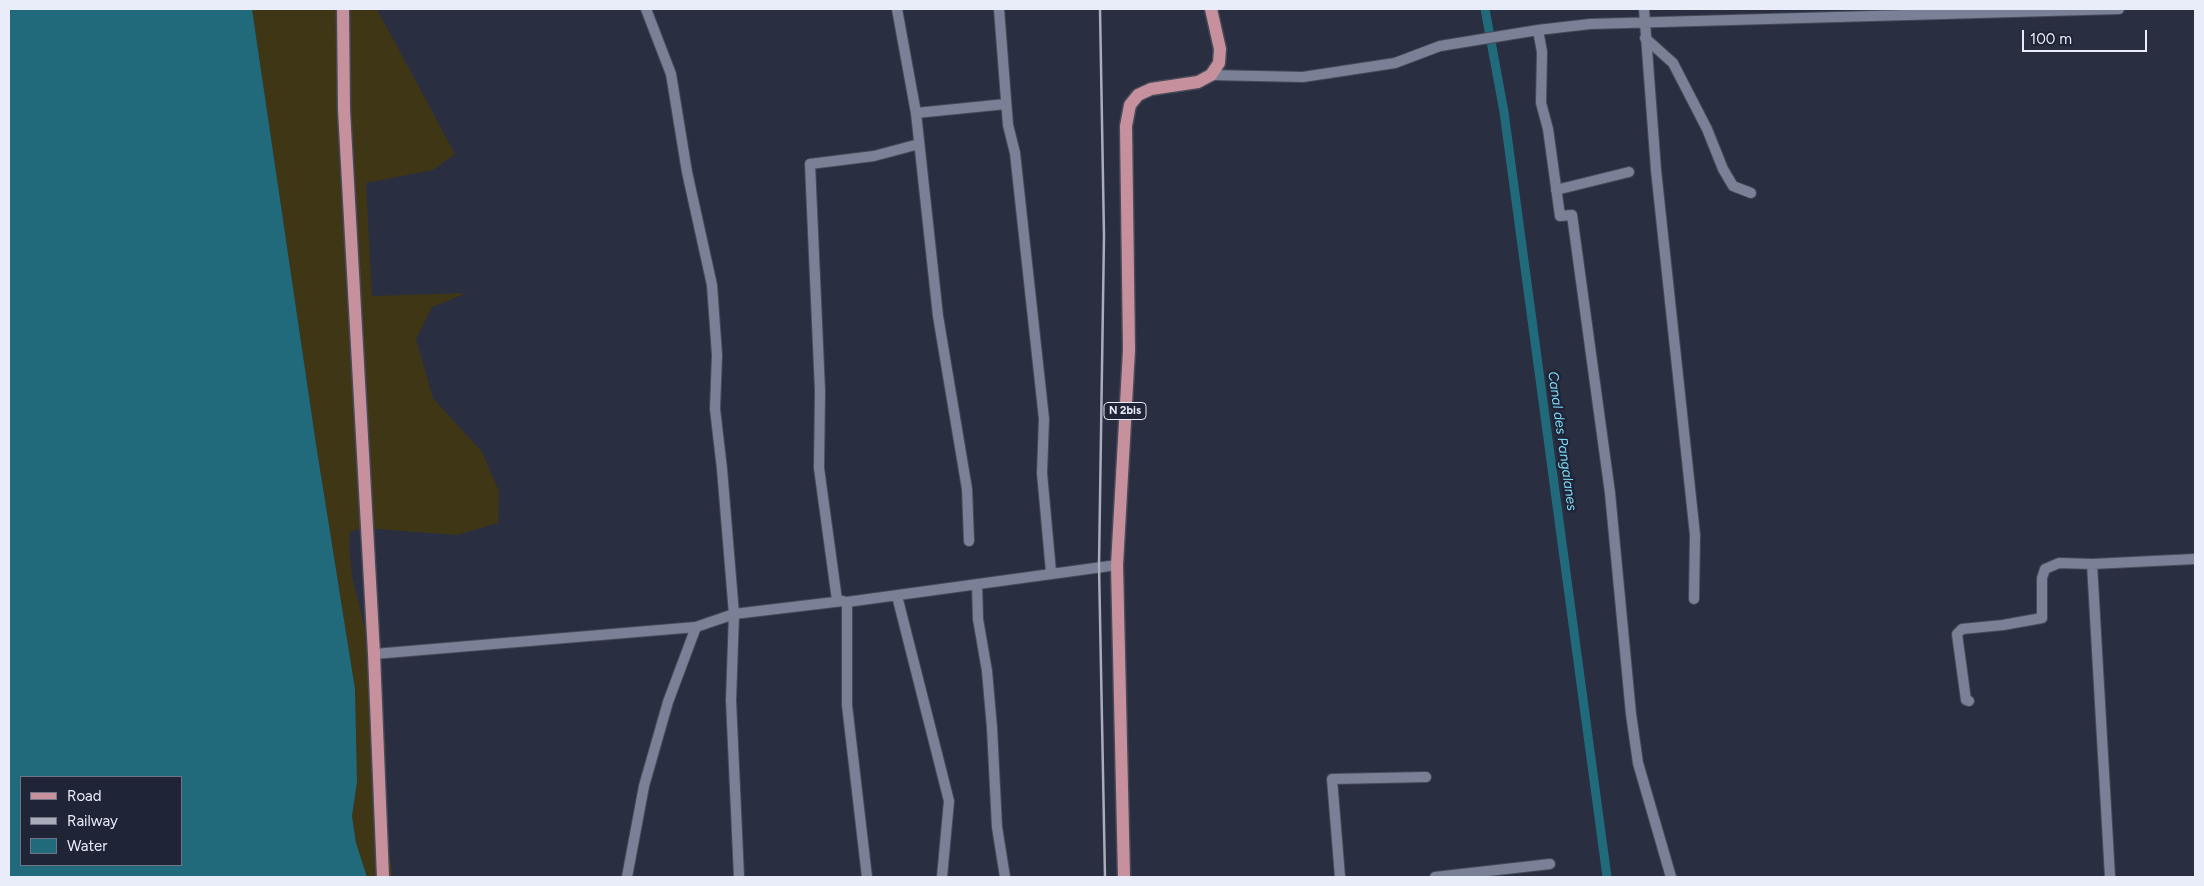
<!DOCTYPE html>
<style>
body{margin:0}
#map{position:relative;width:2204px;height:886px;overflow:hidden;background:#292e41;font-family:Figtree,sans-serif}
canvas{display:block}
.frame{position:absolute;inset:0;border:10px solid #e9edf9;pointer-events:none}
.legend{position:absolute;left:20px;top:776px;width:162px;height:90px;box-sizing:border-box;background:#1f2436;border:1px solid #707484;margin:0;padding:6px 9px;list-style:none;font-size:15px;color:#e9edf9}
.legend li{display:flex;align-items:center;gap:10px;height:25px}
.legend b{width:25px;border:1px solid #707484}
.scale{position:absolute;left:2022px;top:30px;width:125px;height:22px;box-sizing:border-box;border:2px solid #e9edf9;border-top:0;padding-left:6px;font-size:15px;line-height:18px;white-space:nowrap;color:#e9edf9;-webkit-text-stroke:4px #1f2436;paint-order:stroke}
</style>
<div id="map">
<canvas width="2204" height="886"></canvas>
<div class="frame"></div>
<ul class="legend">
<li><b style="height:6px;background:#c6909c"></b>Road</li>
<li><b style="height:6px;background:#a9adbb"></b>Railway</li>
<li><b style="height:14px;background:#206a7c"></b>Water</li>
</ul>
<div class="scale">100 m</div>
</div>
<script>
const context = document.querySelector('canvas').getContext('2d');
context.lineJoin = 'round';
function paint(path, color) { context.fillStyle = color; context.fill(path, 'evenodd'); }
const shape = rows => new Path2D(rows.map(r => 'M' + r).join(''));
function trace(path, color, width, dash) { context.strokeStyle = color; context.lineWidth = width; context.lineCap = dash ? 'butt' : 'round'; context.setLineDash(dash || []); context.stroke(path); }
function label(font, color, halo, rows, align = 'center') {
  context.font = font + ' Figtree,sans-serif'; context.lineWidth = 5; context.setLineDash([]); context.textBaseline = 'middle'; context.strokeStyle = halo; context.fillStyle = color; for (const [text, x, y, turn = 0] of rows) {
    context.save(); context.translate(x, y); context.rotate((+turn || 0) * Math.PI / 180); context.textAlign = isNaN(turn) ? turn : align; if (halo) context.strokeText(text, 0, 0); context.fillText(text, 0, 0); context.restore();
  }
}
paint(shape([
 [252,9,377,9,455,154,433,170,366,183,372,296,467,293,432,307,416,339,433,398,482,452,499,491,498,523,457,535,362,528,350,532,349,546,352,576,380,690,386,747,384,810,393,877,367,877,356,843,352,816,357,782,355,689,316,444]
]), '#3f3616');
paint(shape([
 [9,9,252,9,316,444,355,689,357,782,352,816,356,843,367,877,9,877],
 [21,777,181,777,181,865,21,865]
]), '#206a7c');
trace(shape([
 [1485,9,1504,112,1607,877]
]), '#206a7c', 9);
const minor = shape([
 [897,9,916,113,938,316,967,489,969,541],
 [999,9,1008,125,1015,153,1044,419,1042,473,1051,572],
 [1644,9,1656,170,1695,535,1694,599],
 [1538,30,1542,52,1541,103,1548,129,1560,216,1572,215,1610,493,1631,714,1638,763,1671,877],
 [1645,38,1673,63,1707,129,1723,169,1733,186,1751,193],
 [1211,75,1303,77,1395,63,1440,46,1538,30,1590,24,2119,9],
 [916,113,1006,104],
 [1556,190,1629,172],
 [977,584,978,619,987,671,992,728,997,827,1005,877],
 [897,596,949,801,942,877],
 [837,600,819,468,820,391,810,164,874,156,919,144],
 [374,654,696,627],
 [1969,701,1966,700,1957,634,1962,629,2003,625,2042,618,2042,578,2045,569,2059,563,2092,564],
 [627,877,644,786,668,702,696,627,734,614,722,469,715,409,717,355,712,285,687,172,671,74,646,9],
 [739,877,731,700,734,614,843,601],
 [867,877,847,705,847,602,1117,565],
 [1340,877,1332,779,1426,777],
 [1435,877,1550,864],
 [2110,877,2092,564,2195,559]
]);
const major = shape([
 [343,9,344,110,374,654,383,877],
 [1124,877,1117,565,1129,350,1126,126,1130,105,1138,95,1151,89,1198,82,1211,75,1219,63,1220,49,1211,9]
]);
trace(minor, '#464a59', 12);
trace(major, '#464a59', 15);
trace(minor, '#7a8197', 10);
trace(major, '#c6909c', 12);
trace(shape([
 [1100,9,1104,236,1099,565,1105,877]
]), '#a9adbb', 2.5);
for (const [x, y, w] of [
 [1125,411,42]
]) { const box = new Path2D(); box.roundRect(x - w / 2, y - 8.5, w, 17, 4); context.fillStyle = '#1f2436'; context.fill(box); trace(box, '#e9edf9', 1); }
label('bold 11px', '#e9edf9', null, [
 ["N 2bis",1125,411]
]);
label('italic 14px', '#7cdef9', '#1f2436', [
 ["Canal des Pangalanes",1562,441,82]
]);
</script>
